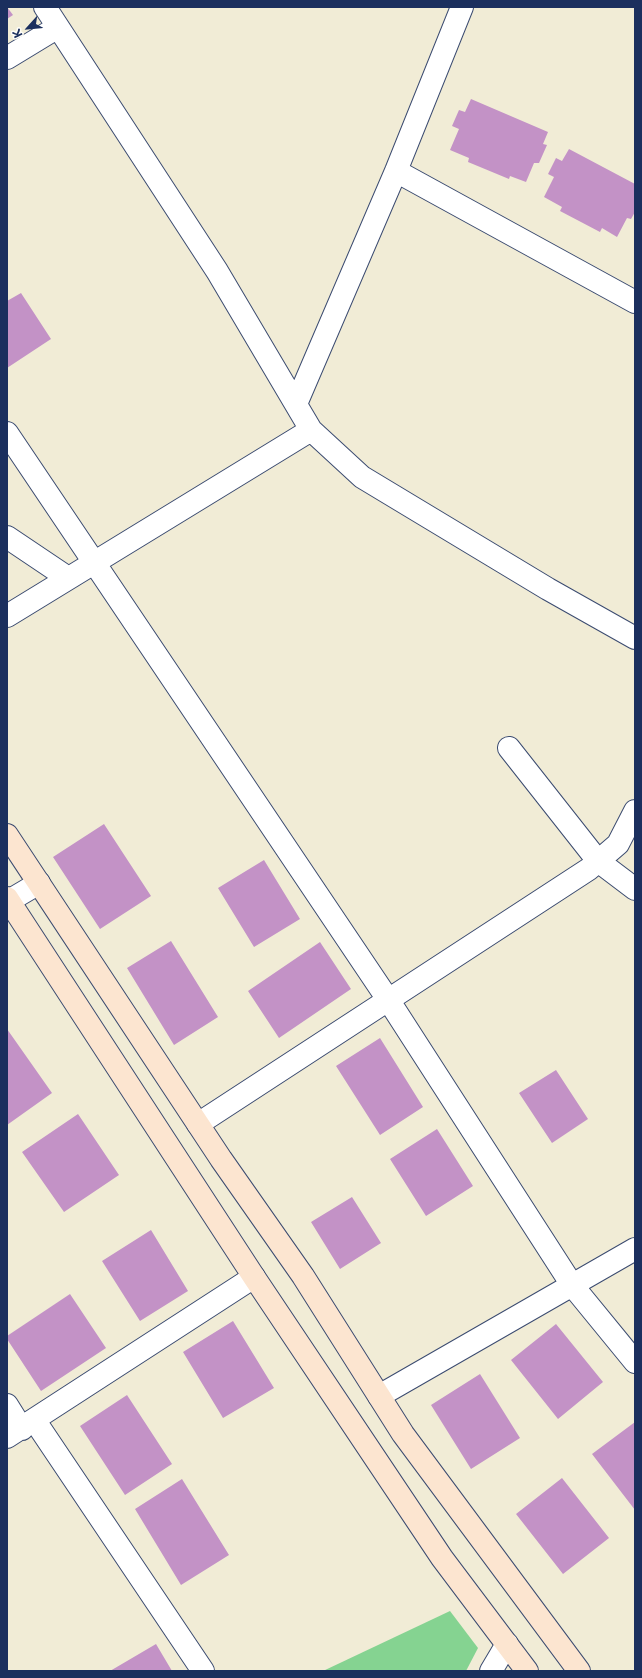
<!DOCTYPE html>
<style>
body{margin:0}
#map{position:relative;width:642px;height:1678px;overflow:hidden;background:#f1ecd6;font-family:"Playpen Sans",sans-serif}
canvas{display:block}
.frame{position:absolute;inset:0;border:8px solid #1b2f5e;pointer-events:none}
.north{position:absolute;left:8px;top:8px;width:40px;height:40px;-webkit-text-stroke:3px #fdfcf7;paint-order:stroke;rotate:243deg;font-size:11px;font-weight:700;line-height:16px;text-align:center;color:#1b2f5e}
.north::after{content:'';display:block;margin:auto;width:14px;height:18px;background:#1b2f5e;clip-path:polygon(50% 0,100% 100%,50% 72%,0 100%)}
</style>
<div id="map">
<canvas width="642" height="1678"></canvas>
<div class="frame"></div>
<div class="north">K</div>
</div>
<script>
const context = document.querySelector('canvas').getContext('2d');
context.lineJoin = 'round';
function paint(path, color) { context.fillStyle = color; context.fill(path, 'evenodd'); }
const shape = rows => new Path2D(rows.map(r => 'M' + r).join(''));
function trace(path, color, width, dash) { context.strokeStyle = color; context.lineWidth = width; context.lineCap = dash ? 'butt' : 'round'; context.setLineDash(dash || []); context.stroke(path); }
paint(shape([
 [450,1611,478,1648,466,1671,323,1671]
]), '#85d391');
paint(shape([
 [7,7,13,15,7,19],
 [471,99,548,132,543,144,547,145,539,163,534,163,526,182,510,176,509,179,468,162,469,158,450,150,459,129,452,126,459,110,465,112],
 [569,149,635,184,635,212,631,219,627,218,617,237,602,228,600,232,560,211,562,207,544,197,554,177,548,174,556,158,562,161],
 [21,293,51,339,7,368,7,301],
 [104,824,151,896,100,929,53,857],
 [264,860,300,919,254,947,218,888],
 [171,941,218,1017,174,1045,127,968],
 [320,942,351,989,279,1038,248,991],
 [7,1029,52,1093,7,1125],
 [380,1038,423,1107,380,1135,336,1066],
 [556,1070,588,1119,552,1143,519,1093],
 [78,1114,119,1175,64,1212,22,1152],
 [437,1129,473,1186,426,1216,390,1159],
 [352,1197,381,1243,340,1269,311,1222],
 [151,1230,188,1291,140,1321,102,1261],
 [70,1294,106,1348,41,1391,7,1339,7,1336],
 [233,1321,274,1388,223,1418,183,1352],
 [556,1324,603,1382,558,1419,511,1360],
 [480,1374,520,1438,471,1469,431,1405],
 [127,1395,172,1464,125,1495,80,1426],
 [635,1422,635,1510,592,1454],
 [562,1478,609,1538,563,1574,516,1514],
 [182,1479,229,1555,181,1585,135,1509],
 [156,1644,172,1671,110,1671]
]), '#c392c6');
const street = shape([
 [45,7,217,271,311,430,362,477,548,589,635,638],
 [7,58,58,27],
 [396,171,635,302],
 [296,404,396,171,462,7],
 [7,433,389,1001,572,1285,635,1362],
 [7,537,68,578],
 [7,616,311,430],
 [509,748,598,861,635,889],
 [7,902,39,883],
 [198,1124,589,869,618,844,635,811],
 [379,1396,635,1249],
 [7,1405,22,1429],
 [35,1421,203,1671],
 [7,1437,254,1277],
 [491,1671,507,1644]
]);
const secondary = shape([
 [7,835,221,1159,303,1276,403,1434,579,1671],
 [7,898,254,1277,442,1558,527,1671]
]);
trace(street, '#3b4b70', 24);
trace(secondary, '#3b4b70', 24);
trace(street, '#fff', 22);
trace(secondary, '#fce5d0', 22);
</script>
